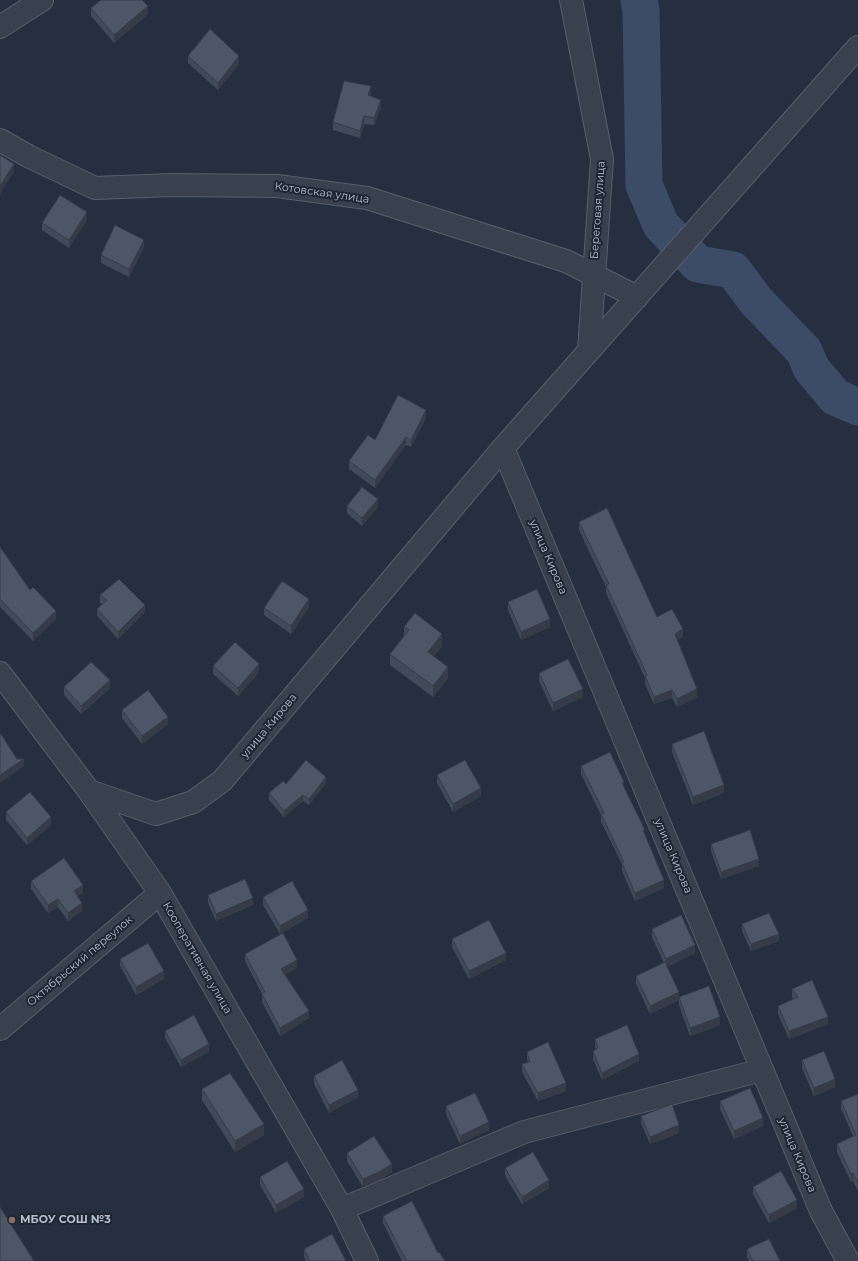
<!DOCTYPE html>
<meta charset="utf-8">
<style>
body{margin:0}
canvas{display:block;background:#252f3f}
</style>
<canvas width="858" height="1261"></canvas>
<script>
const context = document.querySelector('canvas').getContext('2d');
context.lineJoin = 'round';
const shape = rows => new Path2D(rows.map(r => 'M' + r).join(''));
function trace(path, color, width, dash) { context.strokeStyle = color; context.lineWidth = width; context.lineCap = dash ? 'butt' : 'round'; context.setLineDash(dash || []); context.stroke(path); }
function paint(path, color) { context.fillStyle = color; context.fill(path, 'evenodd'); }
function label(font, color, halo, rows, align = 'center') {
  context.font = font + ' Montserrat,sans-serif'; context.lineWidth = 4; context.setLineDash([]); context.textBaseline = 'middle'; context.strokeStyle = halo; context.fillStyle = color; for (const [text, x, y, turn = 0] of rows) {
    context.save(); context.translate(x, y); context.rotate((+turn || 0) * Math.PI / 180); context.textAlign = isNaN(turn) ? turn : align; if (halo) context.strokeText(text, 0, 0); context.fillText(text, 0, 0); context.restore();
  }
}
trace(shape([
 [639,0,641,10,644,185,661,225,698,264,733,270,756,301,804,351,811,368,835,397,858,407]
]), '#3c4c67', 37);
const minor = shape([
 [571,0,602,159,589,351],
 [0,27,42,0],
 [0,140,28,156,95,188,172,185,277,186,367,198,566,261,637,297],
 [503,448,821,1211,848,1261],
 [0,673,89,791,160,893,342,1209,367,1261],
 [89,791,156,814,193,802,222,781,503,448,858,47],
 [0,1029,160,893],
 [342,1209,524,1132,762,1070]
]);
trace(minor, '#575f6c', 24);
trace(minor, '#39414f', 22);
paint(shape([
 [91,8,148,14,114,43,91,16],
 [188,56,239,64,218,90,188,63],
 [371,94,370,96,381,108,374,125,364,124,360,138,333,130,333,122],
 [87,220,69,248,42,230,42,223],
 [144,247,129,277,101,263,101,255],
 [426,418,411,447,406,445,375,488,349,469,349,461,375,440],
 [347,506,378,507,362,526,347,513],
 [579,522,657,617,683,637,677,640,697,697,677,707,672,698,654,704,645,684,645,678,606,593,606,587,579,530],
 [0,547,30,590,56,619,33,641,0,607],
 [100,595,145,612,118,639,97,616,97,609,102,604,100,603],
 [508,602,550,627,521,640,508,610],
 [309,607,291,634,264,615,264,608],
 [404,627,442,646,434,656,448,678,433,697,390,665,390,654,404,635],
 [213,666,259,672,238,696,213,674],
 [539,673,583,697,553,711,539,681],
 [64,687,110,688,81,714,64,695],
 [122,710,168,724,142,744,122,718],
 [672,744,724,793,693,805,672,752],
 [581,766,624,788,645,834,664,888,635,901,622,871,622,864,601,822,601,815,581,774],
 [437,775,481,796,453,812,437,783],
 [326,783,309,805,303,801,284,817,269,800,269,793,286,784],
 [6,812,51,825,27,845,6,820],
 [711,844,759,866,721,879,711,851],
 [31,881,83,893,77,896,82,911,68,921,58,907,48,913,31,889],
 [208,895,253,905,216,921,208,903],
 [263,897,308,918,280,934,263,905],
 [742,924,779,941,751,951,742,931],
 [652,929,695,953,667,967,679,997,720,1025,690,1036,679,1005,679,1000,650,1014,636,984,636,976,664,963,652,937],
 [452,939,506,960,469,979,452,947],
 [245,954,297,968,284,975,309,1018,280,1036,262,1002,262,994,245,961],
 [120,959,164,979,136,995,120,966],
 [792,989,828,1024,789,1039,778,1014,778,1006,793,999,792,997],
 [165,1031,209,1052,181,1067,165,1038],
 [595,1039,639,1061,602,1080,593,1059,593,1051,596,1050,595,1047],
 [527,1052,566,1091,538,1101,522,1072,522,1064,528,1062,527,1060],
 [802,1060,835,1087,814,1096,802,1068],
 [314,1076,358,1097,329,1113,314,1084],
 [202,1089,264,1135,235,1152,202,1100],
 [858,1094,858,1191,853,1181,851,1182,837,1152,837,1144,853,1136,841,1109,841,1101],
 [720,1101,763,1126,734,1139,720,1109],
 [446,1106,489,1130,460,1144,446,1114],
 [641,1116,679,1133,650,1144,641,1123],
 [347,1153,392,1172,379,1180,363,1187,347,1161],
 [505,1168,549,1188,522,1204,505,1176],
 [260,1177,304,1197,276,1213,260,1185],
 [753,1187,797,1208,769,1223,753,1194],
 [383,1216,445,1261,402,1261,383,1223],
 [304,1249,346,1261,306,1261,304,1257],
 [747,1249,780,1261,749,1261,747,1257]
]), '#414a59');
paint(shape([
 [148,6,148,14,114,43,114,35],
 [239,56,239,64,218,90,218,83],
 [371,86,371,94,368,103,368,95],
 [381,100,381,108,374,125,374,118],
 [364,116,364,124,360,138,360,131],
 [14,164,14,172,0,194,0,186],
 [87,212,87,220,69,248,69,240],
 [144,240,144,247,129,277,129,269],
 [426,410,426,418,411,447,411,440],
 [406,437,406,445,375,488,375,480],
 [378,499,378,507,362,526,362,518],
 [309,599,309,607,291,634,291,626],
 [145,605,145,612,118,639,118,632],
 [56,611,56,619,33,641,33,633],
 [550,619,550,627,521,640,521,632],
 [683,629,683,637,675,641,675,634],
 [442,634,442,646,428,664,428,652],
 [259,664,259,672,238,696,238,688],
 [448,667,448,678,433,697,433,686],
 [110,680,110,688,81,714,81,706],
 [583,689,583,697,553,711,553,703],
 [697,689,697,697,677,707,677,699],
 [672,690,672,698,654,704,654,697],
 [168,717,168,724,142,744,142,736],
 [24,759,24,766,0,783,0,775],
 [326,777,326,783,309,805,309,799],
 [624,782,624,789,622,783],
 [724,785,724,793,693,805,693,797],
 [481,788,481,796,453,812,453,804],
 [303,795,303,801,284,817,284,811],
 [51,817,51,825,27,845,27,838],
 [759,859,759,866,721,879,721,872],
 [664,880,664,888,635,901,635,893],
 [83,885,83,893,74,898,74,891],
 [253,898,253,905,216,921,216,914],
 [58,899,58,907,48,913,48,905],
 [82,903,82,911,68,921,68,913],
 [308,910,308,918,280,934,280,926],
 [779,934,779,941,751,951,751,944],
 [695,945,695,953,666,967,666,959],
 [506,953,506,960,469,979,469,971],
 [297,960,297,968,281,977,281,969],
 [164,971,164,979,136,995,136,987],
 [679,992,679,1000,650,1014,650,1006],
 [309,1011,309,1018,280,1036,280,1028],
 [720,1017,720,1025,690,1036,690,1028],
 [828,1017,828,1024,789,1039,789,1031],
 [209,1044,209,1052,181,1067,181,1060],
 [639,1054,639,1061,602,1080,602,1073],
 [835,1079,835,1087,814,1096,814,1088],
 [566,1083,566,1091,538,1101,538,1093],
 [358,1090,358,1097,329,1113,329,1105],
 [763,1118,763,1126,734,1139,734,1131],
 [489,1122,489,1130,460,1144,460,1136],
 [264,1124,264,1135,235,1152,235,1141],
 [679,1125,679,1133,650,1144,650,1137],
 [392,1164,392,1172,379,1180,363,1187,363,1179],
 [853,1173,853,1181,851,1182,851,1174],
 [549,1180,549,1188,522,1204,522,1197],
 [304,1189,304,1197,276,1213,276,1205],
 [797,1200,797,1208,769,1223,769,1215]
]), '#353c48');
const building = shape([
 [101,0,142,0,148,6,114,35,91,8,101,0],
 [210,29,239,56,218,83,188,56,210,29],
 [344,81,371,86,368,95,381,100,374,118,364,116,360,131,333,122,344,81],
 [0,155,14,164,0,186,0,155],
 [60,195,87,212,69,240,42,223,60,195],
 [115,225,144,240,129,269,101,255,115,225],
 [398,395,426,410,411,440,406,437,375,480,349,461,368,435,375,440,398,395],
 [362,487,378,499,362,518,347,506,362,487],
 [607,508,657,617,672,609,683,629,675,634,697,689,677,699,672,690,654,697,645,676,647,675,606,585,609,584,579,522,607,508],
 [0,547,30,590,33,587,56,611,33,633,0,599,0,547],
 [119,579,145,605,118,632,97,609,107,600,100,595,119,579],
 [282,581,309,599,291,626,264,608,282,581],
 [537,589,550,619,521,632,508,602,537,589],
 [415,613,442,634,428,652,448,667,433,686,390,654,409,630,404,627,415,613],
 [235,642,259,664,238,688,213,666,235,642],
 [568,659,583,689,553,703,539,673,568,659],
 [91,662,110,680,81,706,64,687,91,662],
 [148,690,168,717,142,736,122,710,148,690],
 [704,731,724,785,693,797,672,744,704,731],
 [1,734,17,759,24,759,0,775,0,735,1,734],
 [610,752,624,782,622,783,645,830,643,830,664,880,635,893,622,863,624,862,601,814,604,813,581,766,610,752],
 [306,760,326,777,309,799,303,795,284,811,269,793,283,781,286,784,306,760],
 [465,760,481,788,453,804,437,775,465,760],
 [30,792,51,817,27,838,6,812,30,792],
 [750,830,759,859,721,872,711,844,750,830],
 [64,858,83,885,74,891,82,903,68,913,58,899,48,905,31,881,64,858],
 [245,879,253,898,216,914,208,895,245,879],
 [292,881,308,910,280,926,263,897,292,881],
 [769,913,779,934,751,944,742,924,769,913],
 [681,915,695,945,666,959,652,929,681,915],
 [489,920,506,953,469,971,452,939,489,920],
 [283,933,297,960,281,969,309,1011,280,1028,262,994,265,992,245,954,283,933],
 [148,943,164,971,136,987,120,959,148,943],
 [665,962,679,992,650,1006,636,976,665,962],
 [812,980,828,1017,789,1031,778,1006,798,997,792,989,812,980],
 [709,986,720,1017,690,1028,679,997,709,986],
 [194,1015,209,1044,181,1060,165,1031,194,1015],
 [627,1025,639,1054,602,1073,593,1051,598,1048,595,1039,627,1025],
 [548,1042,566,1083,538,1093,522,1064,530,1062,527,1052,548,1042],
 [824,1051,835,1079,814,1088,802,1060,824,1051],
 [342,1060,358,1090,329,1105,314,1076,342,1060],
 [230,1073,264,1124,235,1141,202,1089,230,1073],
 [750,1088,763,1118,734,1131,720,1101,750,1088],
 [475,1093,489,1122,460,1136,446,1106,475,1093],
 [858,1094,858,1183,853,1173,851,1174,837,1144,856,1135,841,1101,858,1094],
 [672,1104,679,1125,650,1137,641,1116,672,1104],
 [374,1136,392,1164,379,1172,363,1179,347,1153,374,1136],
 [533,1152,549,1180,522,1197,505,1168,533,1152],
 [287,1161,304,1189,276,1205,260,1177,287,1161],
 [781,1171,797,1200,769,1215,753,1187,781,1171],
 [412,1201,438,1253,439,1252,445,1261,407,1261,400,1249,383,1216,412,1201],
 [0,1207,34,1261,0,1261,0,1207],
 [332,1234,346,1261,310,1261,304,1249,332,1234],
 [769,1239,780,1261,753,1261,747,1249,769,1239]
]);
paint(building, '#4c5667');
trace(building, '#353c48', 1);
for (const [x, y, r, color] of [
 [12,1220,4,"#8d6e63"]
]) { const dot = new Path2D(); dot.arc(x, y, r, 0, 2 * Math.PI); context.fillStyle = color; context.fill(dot); trace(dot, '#1e2634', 1.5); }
label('11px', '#b6bdc9', '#1e2634', [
 ["Котовская улица",322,193,8],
 ["Береговая улица",598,210,-86],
 ["улица Кирова",548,557,67],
 ["улица Кирова",269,726,-50],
 ["улица Кирова",673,856,67],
 ["Кооперативная улица",197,958,60],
 ["Октябрьский переулок",80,961,-40],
 ["улица Кирова",797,1155,67]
]);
label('bold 11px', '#b6bdc9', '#1e2634', [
 ["МБОУ СОШ №3",20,1220]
], 'left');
</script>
